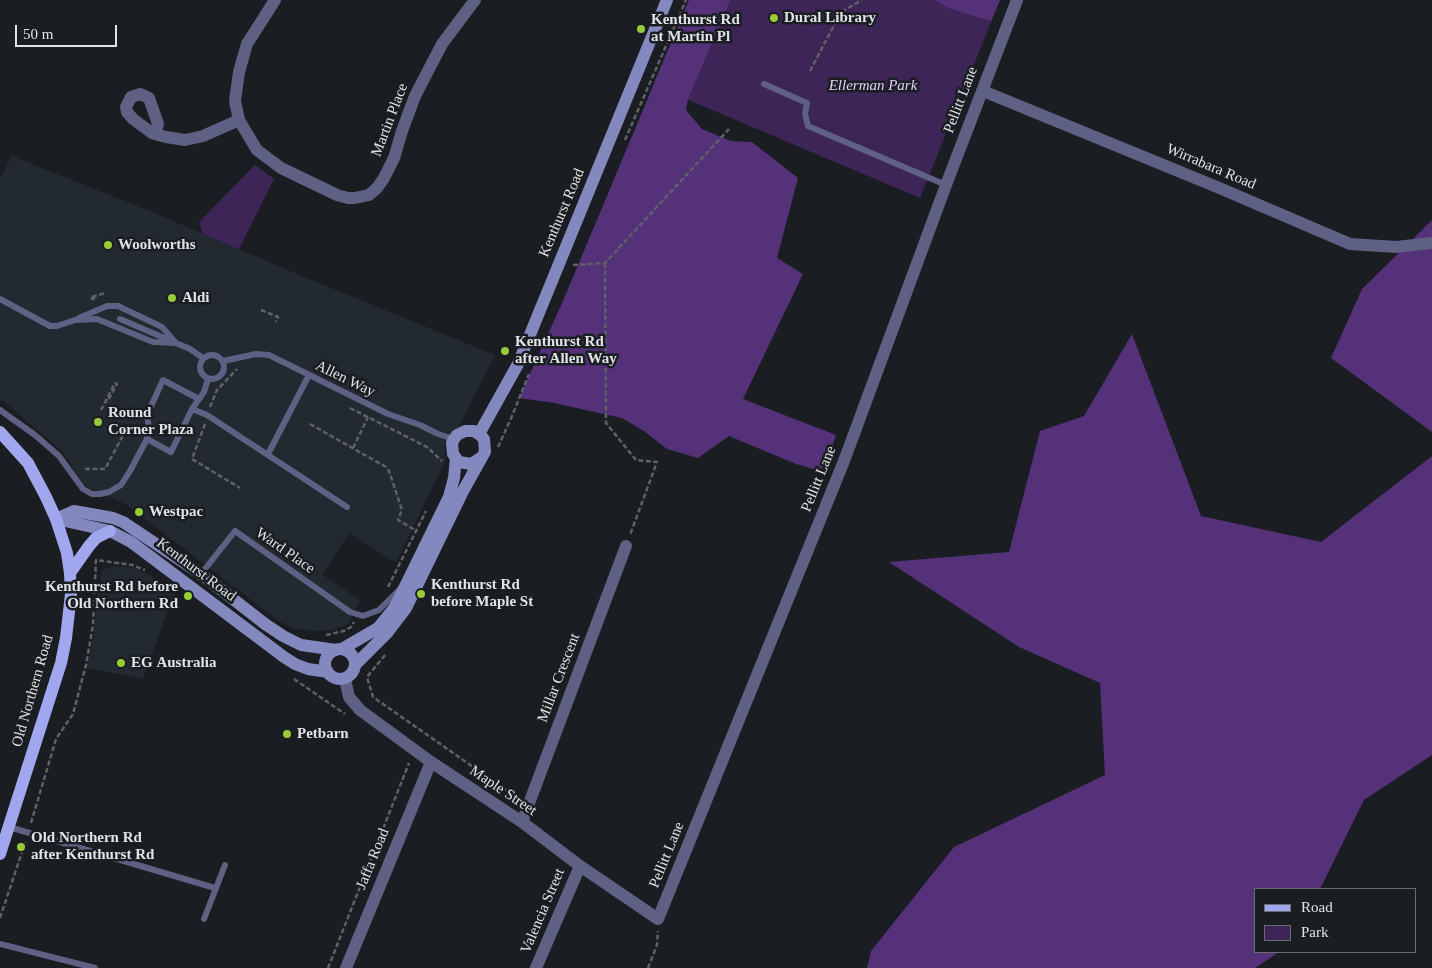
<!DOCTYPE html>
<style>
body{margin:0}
#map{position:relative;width:1432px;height:968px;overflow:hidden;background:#1a1d21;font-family:"Times New Roman",serif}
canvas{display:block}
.legend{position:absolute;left:1254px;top:888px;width:162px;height:65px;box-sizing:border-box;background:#1a1d21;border:1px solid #6a6d70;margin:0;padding:6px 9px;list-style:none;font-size:15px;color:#e1e4e6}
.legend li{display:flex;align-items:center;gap:10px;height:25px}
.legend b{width:25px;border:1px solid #6a6d70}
.scale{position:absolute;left:15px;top:25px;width:102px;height:22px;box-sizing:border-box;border:2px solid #e1e4e6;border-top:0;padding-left:6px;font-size:15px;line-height:18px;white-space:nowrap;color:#e1e4e6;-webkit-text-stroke:4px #1a1d21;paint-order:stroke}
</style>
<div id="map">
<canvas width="1432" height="968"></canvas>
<ul class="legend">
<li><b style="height:6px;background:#a0a7ee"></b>Road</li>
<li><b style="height:14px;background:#3e2558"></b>Park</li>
</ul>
<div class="scale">50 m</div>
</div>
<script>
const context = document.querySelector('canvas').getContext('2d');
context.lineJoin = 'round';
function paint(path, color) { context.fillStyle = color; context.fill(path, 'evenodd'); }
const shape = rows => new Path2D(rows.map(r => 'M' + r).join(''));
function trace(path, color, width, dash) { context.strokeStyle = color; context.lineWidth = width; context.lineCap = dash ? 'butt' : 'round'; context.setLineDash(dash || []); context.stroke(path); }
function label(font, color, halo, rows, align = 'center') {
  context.font = font + ' "Times New Roman",serif'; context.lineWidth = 5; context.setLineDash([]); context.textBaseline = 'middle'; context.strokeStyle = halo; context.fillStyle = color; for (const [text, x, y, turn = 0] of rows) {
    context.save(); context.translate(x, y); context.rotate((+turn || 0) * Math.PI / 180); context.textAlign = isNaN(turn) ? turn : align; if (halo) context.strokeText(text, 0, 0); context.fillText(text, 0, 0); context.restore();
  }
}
paint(shape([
 [12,156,140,207,302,276,495,355,458,428,449,435,444,446,446,459,396,563,349,533,323,575,360,600,348,624,333,630,313,631,293,628,280,622,125,504,88,488,77,475,63,452,0,398,0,178],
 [110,567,133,567,151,576,174,594,143,679,87,668,95,625,97,593,103,570]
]), '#222931');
paint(shape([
 [689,0,1000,0,920,198,653,85],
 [255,165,274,179,239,249,203,234,199,222]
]), '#3e2558');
paint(shape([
 [689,0,730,0,688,99,686,110,702,129,731,141,752,142,798,178,777,258,803,274,743,399,836,435,824,472,796,464,729,436,698,458,667,449,644,431,622,418,554,403,519,398,563,301],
 [935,0,1000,0,991,21,948,8],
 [1432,220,1432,432,1331,358,1362,289],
 [1132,334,1201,516,1321,542,1432,456,1432,755,1364,800,1320,889,1256,889,1256,952,1279,952,1255,968,867,968,871,951,954,847,1105,775,1100,683,1019,647,889,562,1009,552,1040,431,1084,416]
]), '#553179');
trace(shape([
 [810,71,841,12,862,0],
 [625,140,686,0],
 [605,263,606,423,636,460,657,462,630,535],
 [573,265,605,263,729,129],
 [92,297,92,299,97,299],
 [92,297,105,293],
 [261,310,278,317,276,322],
 [210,407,217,390,237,369],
 [350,408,427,447,442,461],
 [101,410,115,383,117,384,107,402],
 [205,424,192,459,240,488],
 [310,424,386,467,389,471,402,510,398,520,415,530],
 [498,447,512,416,529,374],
 [353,448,368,417],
 [85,469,105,469,127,428,139,435],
 [388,587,426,511],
 [326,635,344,631,351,627,354,622],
 [385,655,367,677,373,697,519,799],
 [294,679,345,714],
 [31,823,56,739,73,714,86,665,93,625,96,560,132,565,145,570],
 [0,918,26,840],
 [328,968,409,763],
 [648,968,657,945,658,931]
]), '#5e6165', 2.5, [5, 2.5]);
trace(shape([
 [764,84,807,103,805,114,808,126,946,185],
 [0,299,50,326,57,326,75,320,97,319,153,342,176,343],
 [79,318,107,306,118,306,162,327,176,343],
 [120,319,190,349,203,358],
 '200 367a12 12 0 1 1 24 0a12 12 0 1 1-24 0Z',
 [223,361,256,354,269,355,388,414,420,425,438,434,454,439],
 [192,409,207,415,347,507],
 [0,410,35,435,59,456,83,489,92,494,100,494,109,492,121,485,130,471,147,439,149,428,147,415,163,380,199,399],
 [147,439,171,452,192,409,204,392,208,379],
 [268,454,309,375],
 [201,574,235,531,350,612,363,616,379,610,399,590],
 [9,827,215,888],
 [204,919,225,865],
 [0,944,95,968]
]), '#5e6183', 6);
trace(shape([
 [275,0,247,44,239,72,235,101,239,120,257,150,281,168,337,195,348,198,355,198,369,195,377,188,384,178,394,158,402,131,415,96,442,44,475,0],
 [983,91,1217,187,1350,244,1396,247,1432,243],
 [155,134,158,124,149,98,140,94,131,97,126,107,127,112,133,119,152,133,155,134,166,137,185,140,203,136,239,120],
 [345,679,349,697,360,710,431,762,522,822,580,866,658,919,844,461,946,185,1017,0],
 [522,822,626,546],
 [346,968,431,762],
 [536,968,580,866]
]), '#5e6183', 12);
trace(shape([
 [479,434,518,364,667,0],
 [56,519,74,511,113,518,123,522,201,574,265,624,283,636,301,645,336,650],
 [56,519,110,531,131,542,284,657,295,664,308,669,328,672],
 [342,649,378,628,395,607,449,497,454,478,456,458],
 '325 664a15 15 0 1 1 30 0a15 15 0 1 1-30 0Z',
 [355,665,387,633,406,608,463,491,482,457,485,452,484,439,479,434,474,431,465,431,457,435,454,439,452,443,453,454,459,462,471,464,482,457]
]), '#8389bf', 12);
trace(shape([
 [0,432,28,463,46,497,56,519,67,553,70,573,71,594,66,638,61,663,0,854],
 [70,573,89,546,96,538,110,531]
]), '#a0a7ee', 12);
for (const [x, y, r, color] of [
 [774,18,5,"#97cc38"],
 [641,29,5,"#97cc38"],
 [108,245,5,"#97cc38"],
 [172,298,5,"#97cc38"],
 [505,351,5,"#97cc38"],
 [98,422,5,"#97cc38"],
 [139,512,5,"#97cc38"],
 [421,594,5,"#97cc38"],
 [188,596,5,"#97cc38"],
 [121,663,5,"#97cc38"],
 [287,734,5,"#97cc38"],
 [21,847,5,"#97cc38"]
]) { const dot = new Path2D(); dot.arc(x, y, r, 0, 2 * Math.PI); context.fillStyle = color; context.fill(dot); trace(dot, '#1a1d21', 2); }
label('bold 15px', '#e1e4e6', '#1a1d21', [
 ["Dural Library",784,18],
 ["Kenthurst Rd",651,20],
 ["at Martin Pl",651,37],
 ["Woolworths",118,245],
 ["Aldi",182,298],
 ["Kenthurst Rd",515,342],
 ["after Allen Way",515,359],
 ["Round",108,413],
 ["Corner Plaza",108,430],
 ["Westpac",149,512],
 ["Kenthurst Rd",431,585],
 ["before Maple St",431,602],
 ["Kenthurst Rd before",178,587,"right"],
 ["Old Northern Rd",178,604,"right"],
 ["EG Australia",131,663],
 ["Petbarn",297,734],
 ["Old Northern Rd",31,838],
 ["after Kenthurst Rd",31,855]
], 'left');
label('italic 15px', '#e1cff9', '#1a1d21', [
 ["Ellerman Park",873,86]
]);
label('15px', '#e1e4e6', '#1a1d21', [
 ["Pellitt Lane",961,100,-69],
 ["Martin Place",390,120,-69],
 ["Wirrabara Road",1211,167,23],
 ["Kenthurst Road",562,213,-67],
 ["Allen Way",345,379,26],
 ["Pellitt Lane",819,479,-68],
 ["Ward Place",285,551,35],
 ["Kenthurst Road",196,570,37],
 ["Millar Crescent",559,678,-69],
 ["Old Northern Road",33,691,-74],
 ["Maple Street",503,791,34],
 ["Pellitt Lane",667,855,-68],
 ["Jaffa Road",373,859,-68],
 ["Valencia Street",543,911,-67]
]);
</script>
